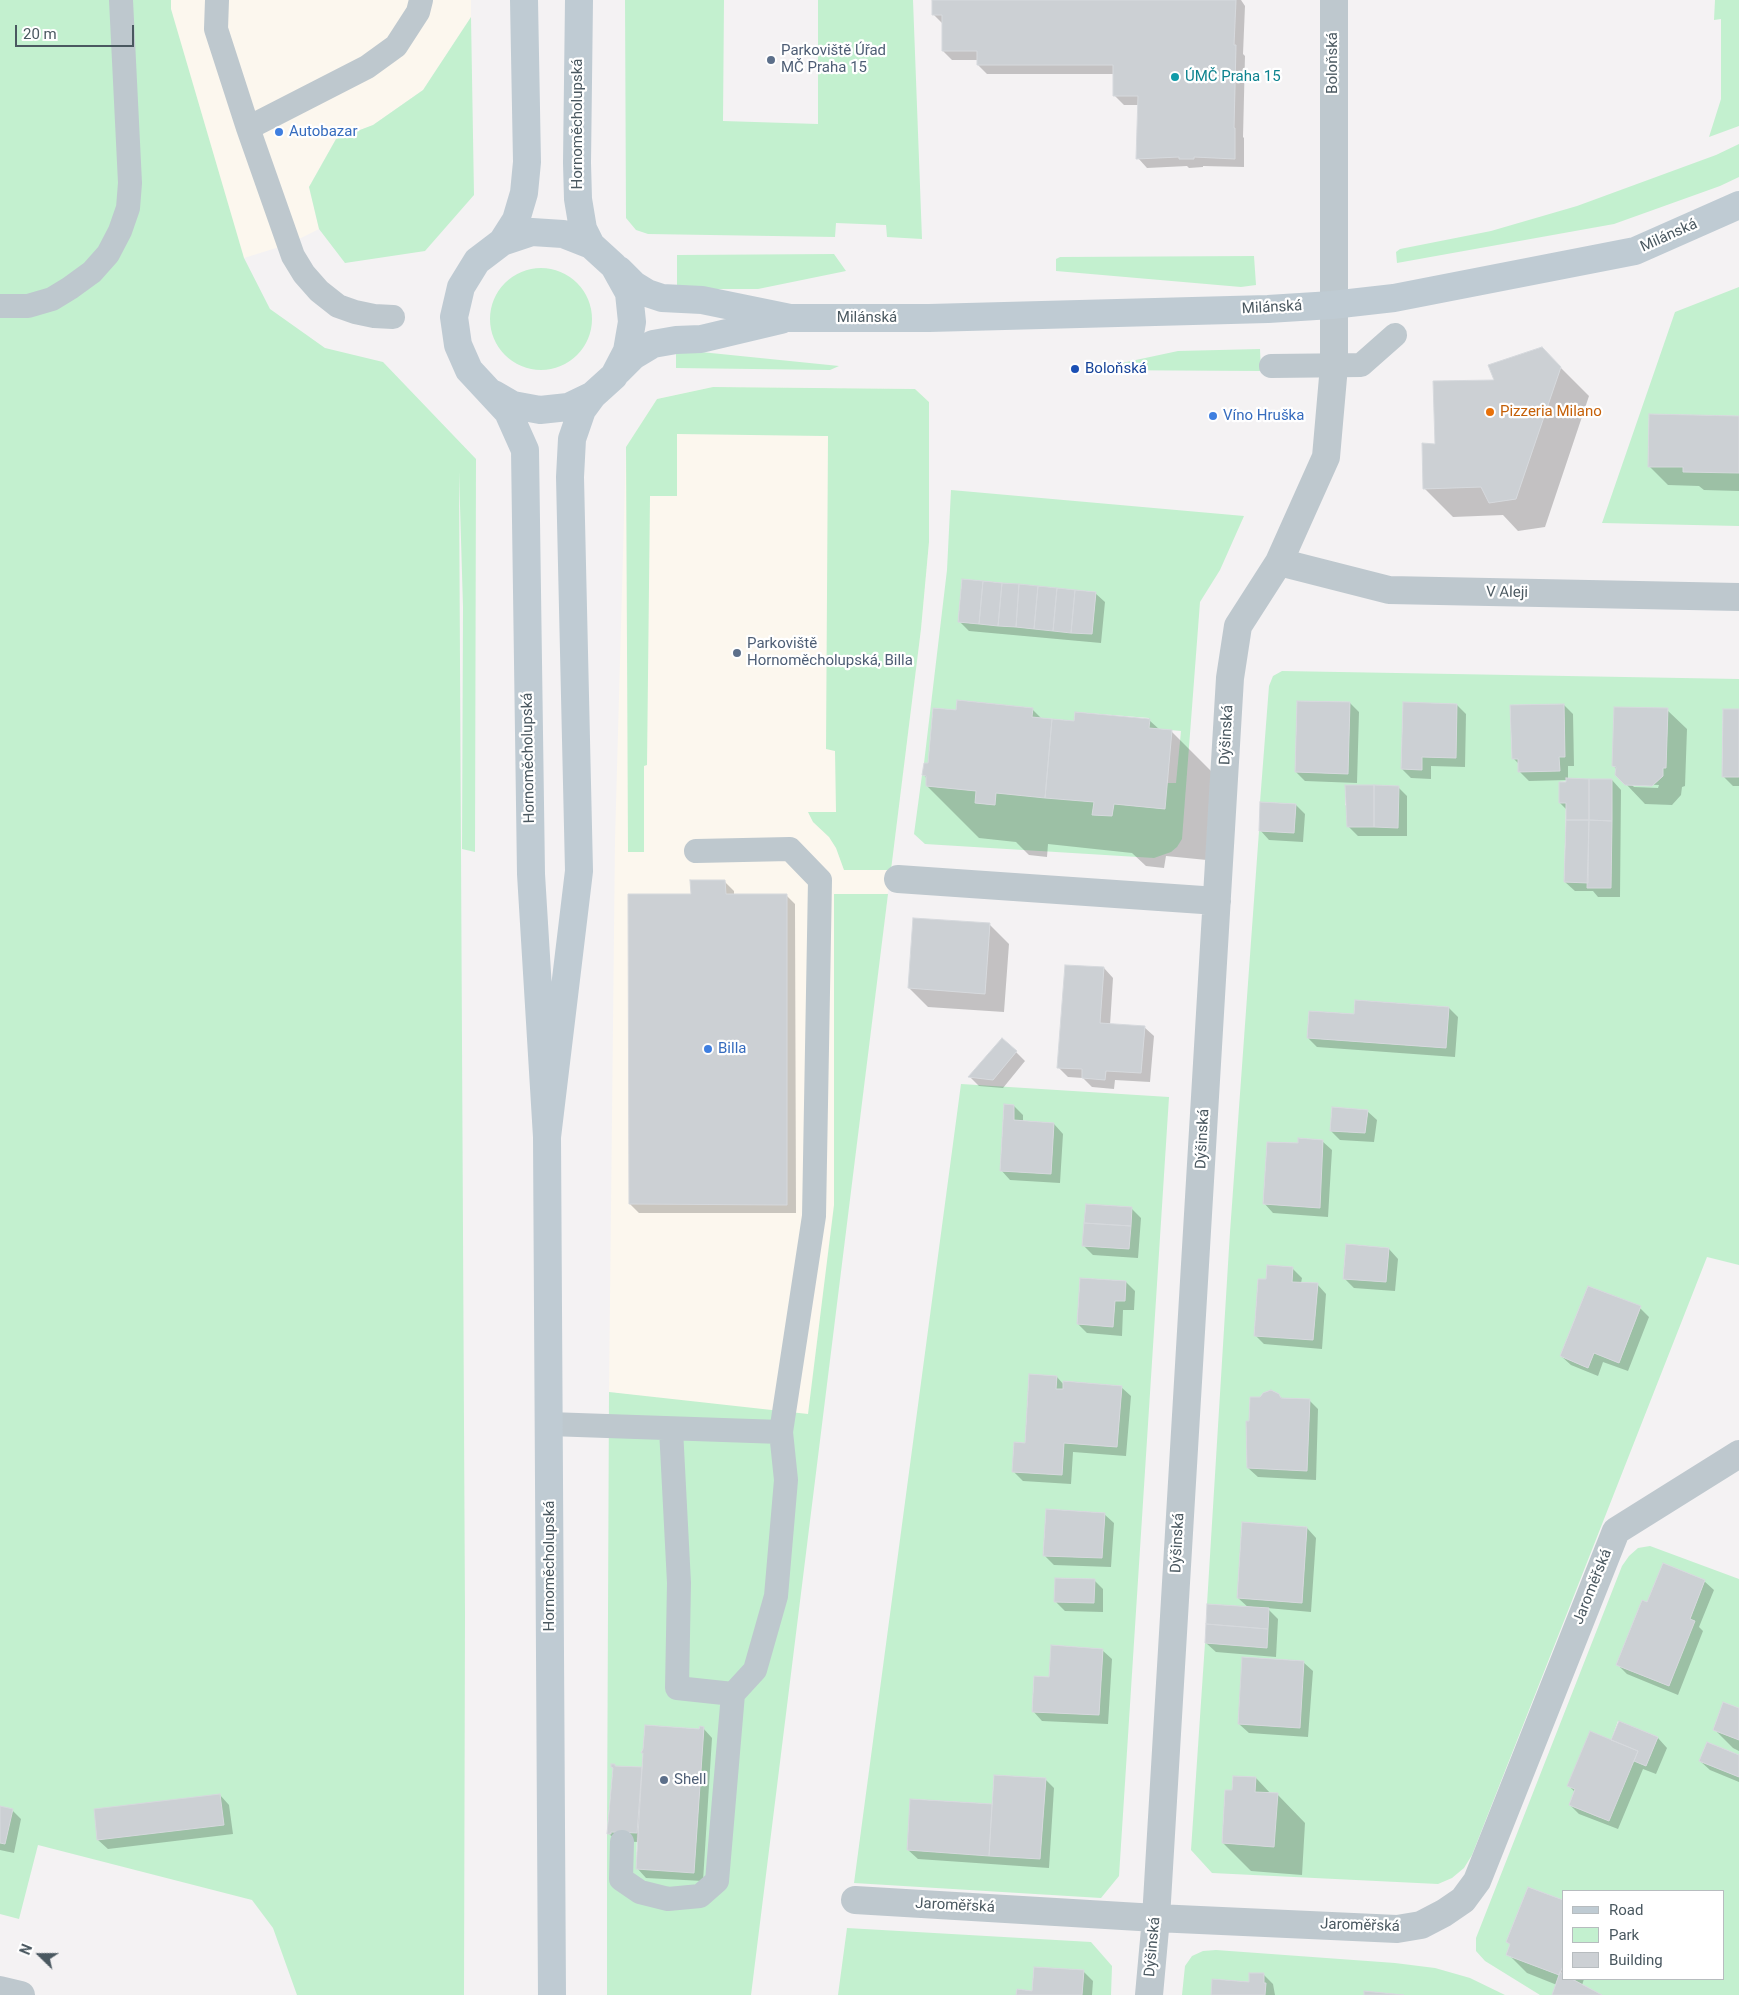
<!DOCTYPE html>
<meta charset="utf-8">
<style>
body{margin:0}
#map{position:relative;width:1739px;height:1995px;overflow:hidden;background:#f4f2f3;font-family:Roboto,sans-serif}
canvas{display:block}
.legend{position:absolute;left:1562px;top:1890px;width:162px;height:90px;box-sizing:border-box;background:#fff;border:1px solid #b7bcbf;margin:0;padding:6px 9px;list-style:none;font-size:15px;color:#4a5860}
.legend li{display:flex;align-items:center;gap:10px;height:25px}
.legend b{width:25px;border:1px solid #b7bcbf}
.north{position:absolute;left:15px;top:1930px;width:50px;height:50px;-webkit-text-stroke:4px #fff;paint-order:stroke;rotate:292deg;font-size:14px;font-weight:700;line-height:20px;text-align:center;color:#4a5860}
.north::after{content:'';display:block;margin:auto;width:18px;height:22px;background:#4a5860;clip-path:polygon(50% 0,100% 100%,50% 72%,0 100%)}
.scale{position:absolute;left:15px;top:25px;width:119px;height:22px;box-sizing:border-box;border:2px solid #4a5860;border-top:0;padding-left:6px;font-size:15px;line-height:18px;white-space:nowrap;color:#4a5860;-webkit-text-stroke:4px #fff;paint-order:stroke}
</style>
<div id="map">
<canvas width="1739" height="1995"></canvas>
<ul class="legend">
<li><b style="height:6px;background:#bfcbd3"></b>Road</li>
<li><b style="height:14px;background:#c3f0cf"></b>Park</li>
<li><b style="height:14px;background:#ccd0d4"></b>Building</li>
</ul>
<div class="north">N</div>
<div class="scale">20 m</div>
</div>
<script>
const context = document.querySelector('canvas').getContext('2d');
context.lineJoin = 'round';
function paint(path, color) { context.fillStyle = color; context.fill(path, 'evenodd'); }
const shape = rows => new Path2D(rows.map(r => 'M' + r).join(''));
function trace(path, color, width, dash) { context.strokeStyle = color; context.lineWidth = width; context.lineCap = dash ? 'butt' : 'round'; context.setLineDash(dash || []); context.stroke(path); }
function label(font, color, halo, rows, align = 'center') {
  context.font = font + ' Roboto,sans-serif'; context.lineWidth = 4.5; context.setLineDash([]); context.textBaseline = 'middle'; context.strokeStyle = halo; context.fillStyle = color; for (const [text, x, y, turn = 0] of rows) {
    context.save(); context.translate(x, y); context.rotate((+turn || 0) * Math.PI / 180); context.textAlign = isNaN(turn) ? turn : align; if (halo) context.strokeText(text, 0, 0); context.fillText(text, 0, 0); context.restore();
  }
}
paint(shape([
 [171,0,471,0,471,17,423,90,373,125,336,139,309,187,319,229,289,244,244,258,206,142,171,9],
 [713,387,915,389,929,402,929,542,921,629,822,1418,609,1392,615,840,626,447,657,399]
]), '#fcf7ee');
paint(shape([
 [0,0,171,0,171,9,244,258,270,309,325,348,383,362,476,459,475,852,462,849,463,607,459,472,465,1614,464,1995,297,1995,273,1928,252,1900,38,1845,19,1919,0,1914],
 [625,0,724,0,723,121,818,124,818,0,913,0,922,239,887,237,886,225,836,223,835,237,648,234,636,230,626,218],
 [1715,0,1739,0,1739,126,1709,137,1721,99,1721,19,1714,20],
 [471,17,474,195,425,251,345,263,319,229,309,187,336,139,373,125,423,90],
 [1739,144,1739,177,1720,186,1614,224,1397,263,1396,252,1400,249,1491,231,1577,206,1716,155],
 [834,254,846,271,758,289,677,289,677,255],
 [1060,257,1254,256,1256,285,1241,287,1056,271,1056,259],
 '490 319a51 51 0 1 1 102 0a51 51 0 1 1-102 0Z',
 [1739,287,1739,416,1649,414,1648,466,1683,467,1739,473,1739,526,1602,523,1675,312],
 [1260,349,1261,371,1089,370,1178,351],
 [676,352,701,352,839,366,830,370,676,368],
 [713,387,915,389,929,402,929,542,921,629,891,870,844,870,836,848,829,837,813,822,808,812,836,812,835,751,826,749,828,436,824,436,677,434,677,496,650,496,647,765,644,766,644,852,628,852,626,447,657,399],
 [951,490,1244,516,1220,570,1200,602,1182,839,1177,847,1171,852,1154,858,925,844,914,834,922,775,926,776,926,786,976,791,976,803,994,805,996,793,1094,802,1093,815,1112,816,1114,804,1164,809,1167,783,1176,783,1181,731,1149,728,1149,718,1075,712,1074,721,1032,717,1032,708,957,700,956,710,933,708,928,763,924,763,947,570],
 [962,579,1096,592,1092,634,958,622],
 [1282,671,1739,679,1739,709,1723,709,1722,777,1739,777,1739,1265,1707,1257,1472,1855,1464,1868,1452,1878,1438,1884,1212,1873,1191,1850,1205,1643,1267,1648,1269,1608,1207,1604,1230,1232,1259,831,1294,833,1296,804,1260,802,1269,686,1273,676],
 [1297,701,1350,702,1348,774,1295,772],
 [1403,703,1457,704,1456,758,1422,757,1422,770,1401,769],
 [1564,704,1565,757,1559,757,1560,771,1519,772,1518,759,1512,759,1510,705],
 [1668,708,1666,767,1663,768,1663,776,1652,786,1625,785,1616,775,1616,767,1612,766],
 [1589,779,1612,779,1611,888,1588,888,1588,883,1564,882,1566,803,1559,803,1559,782],
 [1346,785,1398,786,1398,827,1347,827,1348,806,1345,805],
 [1355,1000,1449,1007,1446,1048,1307,1038,1309,1011,1354,1014],
 [1332,1107,1368,1110,1365,1133,1330,1131],
 [1299,1138,1323,1140,1319,1208,1263,1204,1267,1142,1298,1143],
 [1346,1244,1389,1248,1386,1282,1343,1279],
 [1267,1265,1293,1267,1292,1282,1318,1283,1313,1340,1254,1335,1258,1279,1266,1279],
 [1588,1286,1641,1307,1619,1363,1594,1353,1588,1368,1560,1356],
 [1271,1390,1279,1394,1281,1398,1310,1399,1307,1471,1247,1468,1246,1421,1249,1421,1250,1397,1260,1397,1263,1393],
 [1242,1522,1307,1527,1302,1603,1237,1598],
 [1243,1657,1304,1661,1299,1728,1238,1724],
 [1233,1776,1256,1777,1255,1792,1277,1793,1274,1847,1222,1843,1225,1790,1232,1790],
 [834,894,888,894,751,1995,607,1995,607,1834,610,1834,611,1832,637,1833,636,1869,694,1872,704,1727,700,1727,699,1729,645,1725,643,1749,641,1752,643,1753,642,1767,615,1766,615,1764,611,1764,611,1767,613,1768,607,1830,609,1392,808,1414,834,1205],
 [961,1084,1169,1097,1119,1876,1101,1898,854,1883],
 [1004,1104,1014,1105,1014,1120,1054,1123,1051,1174,1000,1171],
 [1086,1204,1131,1207,1129,1249,1083,1246],
 [1080,1278,1126,1281,1125,1301,1115,1301,1113,1327,1077,1324],
 [1029,1374,1057,1376,1056,1389,1063,1389,1063,1381,1122,1386,1117,1447,1064,1443,1062,1475,1013,1472,1014,1442,1025,1443],
 [1046,1509,1105,1513,1102,1558,1043,1556],
 [1055,1578,1094,1579,1094,1603,1055,1602],
 [1052,1645,1103,1649,1099,1715,1032,1712,1034,1676,1049,1677],
 [994,1775,1046,1778,1040,1859,907,1850,911,1799,992,1804],
 [1650,1546,1739,1579,1739,1708,1723,1702,1713,1730,1739,1740,1739,1755,1707,1742,1699,1761,1739,1777,1739,1995,1602,1995,1572,1979,1723,1979,1723,1891,1563,1891,1563,1900,1528,1887,1506,1942,1510,1944,1506,1955,1559,1975,1552,1995,1540,1995,1485,1961,1476,1951,1476,1938,1622,1566,1629,1556,1638,1548],
 [1663,1563,1705,1580,1690,1619,1694,1621,1669,1686,1616,1665,1642,1600,1647,1602],
 [1618,1721,1658,1737,1646,1766,1634,1761,1600,1818,1569,1805,1575,1789,1568,1786,1611,1740],
 [847,1928,1091,1942,1112,1966,1111,1995,1082,1995,1084,1970,1034,1967,1032,1991,1017,1989,1016,1995,838,1995],
 [1216,1950,1395,1963,1435,1968,1470,1978,1505,1995,1404,1995,1364,1991,1364,1995,1265,1995,1266,1983,1264,1983,1264,1974,1250,1973,1249,1982,1213,1979,1211,1995,1182,1995,1185,1966,1192,1956,1203,1951]
]), '#c3f0cf');
paint(shape([
 [934,0,1241,0,1245,6,1243,54,1245,56,1243,137,1244,138,1244,167,1203,166,1203,167,1189,168,1187,166,1147,168,1138,158,1139,105,1124,105,1114,95,1115,74,987,74,978,65,978,60,952,60,943,51,943,24,933,14],
 [1542,349,1589,396,1545,527,1518,531,1503,515,1453,517,1424,488,1436,445,1495,382],
 [1739,417,1739,491,1704,490,1699,486,1668,485,1649,466],
 [1095,593,1105,602,1101,643,969,631,959,621],
 [1350,703,1359,712,1357,783,1305,781,1296,772],
 [1457,705,1466,714,1465,767,1431,766,1431,779,1411,778,1402,769],
 [1564,705,1573,714,1574,766,1568,766,1568,779,1612,780,1621,790,1620,897,1598,897,1593,891,1575,891,1565,882,1567,810,1560,803,1567,780,1529,781,1520,772,1520,765,1514,759],
 [1032,709,1043,720,1075,723,1149,720,1160,730,1172,732,1224,784,1217,861,1166,856,1164,868,1146,866,1132,853,1048,844,1047,857,1029,855,1016,842,979,838,927,786,927,779,924,775,957,711],
 [1667,710,1687,729,1685,786,1682,787,1681,795,1672,805,1645,804,1626,784,1614,766],
 [1631,784,1659,785,1658,788,1634,787],
 [1739,710,1739,786,1733,786,1724,777],
 [1398,787,1407,796,1407,836,1358,836,1348,826],
 [1296,805,1305,814,1303,842,1269,840,1260,830],
 [725,882,734,891,734,895,786,895,795,904,796,1213,639,1213,630,1204,692,895],
 [990,925,1009,944,1004,1012,928,1007,909,988],
 [1104,968,1113,978,1110,1025,1144,1027,1154,1036,1150,1082,1115,1080,1114,1089,1092,1087,1083,1078,1068,1077,1058,1067],
 [1449,1008,1458,1017,1455,1057,1317,1047,1308,1038,1355,1016],
 [1016,1052,1025,1061,1003,1088,979,1086,970,1077],
 [1014,1106,1023,1115,1023,1122,1054,1124,1063,1134,1060,1183,1010,1180,1001,1170],
 [1367,1111,1377,1120,1374,1142,1340,1140,1331,1131],
 [1322,1141,1332,1150,1328,1217,1273,1213,1264,1203,1299,1144],
 [1131,1208,1141,1218,1138,1258,1093,1255,1084,1246],
 [1389,1249,1398,1259,1395,1291,1354,1288,1344,1278],
 [1292,1268,1302,1278,1301,1283,1317,1284,1326,1294,1322,1349,1264,1344,1255,1335,1267,1281],
 [1126,1282,1135,1291,1134,1310,1123,1310,1122,1336,1087,1333,1078,1324],
 [1640,1308,1649,1317,1628,1371,1603,1362,1598,1376,1571,1365,1561,1356],
 [1057,1377,1064,1385,1121,1387,1131,1396,1126,1456,1073,1452,1071,1484,1023,1481,1014,1472],
 [1278,1395,1283,1399,1309,1400,1318,1409,1316,1480,1258,1477,1248,1468,1250,1423,1261,1398],
 [1104,1514,1114,1523,1111,1567,1054,1565,1044,1555],
 [1307,1528,1316,1538,1311,1612,1267,1608,1278,1619,1276,1657,1216,1652,1206,1643,1249,1608,1238,1598],
 [1094,1580,1103,1589,1103,1612,1065,1611,1056,1602],
 [1704,1581,1714,1590,1699,1627,1703,1631,1678,1695,1627,1674,1618,1665,1648,1604],
 [1102,1650,1112,1659,1108,1724,1042,1721,1033,1711,1050,1678],
 [1303,1662,1313,1671,1308,1737,1249,1733,1239,1724],
 [1739,1709,1739,1751,1733,1748,1714,1729],
 [1619,1722,1658,1738,1667,1748,1656,1774,1643,1769,1618,1829,1579,1814,1570,1805,1575,1792,1569,1786,1611,1742],
 [703,1728,712,1738,703,1881,646,1878,637,1868,638,1842,619,1841,618,1842,608,1833,614,1765,616,1767,643,1769],
 [1739,1756,1739,1782,1710,1770,1700,1761],
 [1256,1778,1271,1794,1277,1794,1305,1823,1302,1875,1251,1871,1223,1843,1233,1791],
 [1045,1779,1054,1788,1049,1868,918,1859,908,1850,912,1801,994,1805],
 [220,1795,229,1805,233,1834,108,1849,98,1840],
 [0,1807,12,1810,21,1819,14,1853,0,1850],
 [1563,1902,1563,1979,1584,1979,1582,1985,1599,1995,1553,1995,1557,1985,1527,1973,1508,1954,1511,1946,1508,1942],
 [1083,1971,1093,1981,1092,1995,1018,1995,1033,1992],
 [1264,1975,1273,1984,1275,1995,1213,1995,1250,1983]
]), '#0003');
const building = shape([
 [932,0,1236,0,1234,45,1236,45,1234,128,1235,128,1235,159,1194,157,1194,159,1179,159,1179,157,1136,159,1138,96,1113,96,1113,65,977,65,977,51,942,51,942,15,932,15,932,0],
 [1542,347,1561,367,1516,499,1489,503,1481,487,1423,489,1422,443,1435,444,1433,381,1494,380,1488,365,1542,347],
 [1649,414,1739,416,1739,473,1683,472,1683,467,1648,467,1649,414],
 [962,579,983,581,979,624,958,622,962,579],
 [983,581,1002,583,998,626,979,624,983,581],
 [1002,583,1019,584,1016,627,998,626,1002,583],
 [1019,584,1038,586,1034,629,1016,627,1019,584],
 [1038,586,1057,588,1053,631,1034,629,1038,586],
 [1057,588,1075,590,1071,633,1053,631,1057,588],
 [1075,590,1096,592,1092,634,1071,633,1075,590],
 [957,700,1033,708,1032,717,1052,719,1045,798,996,793,995,805,975,803,976,791,926,786,926,776,922,775,924,763,928,763,933,708,956,710,957,700],
 [1297,701,1350,702,1348,774,1295,772,1297,701],
 [1403,702,1457,704,1456,758,1422,757,1422,770,1401,769,1403,702],
 [1564,704,1565,757,1559,757,1560,771,1518,772,1518,759,1512,759,1510,705,1564,704],
 [1614,707,1668,708,1666,768,1663,768,1663,776,1652,786,1625,785,1615,775,1616,767,1612,766,1614,707],
 [1723,709,1739,709,1739,777,1722,777,1723,709],
 [1075,712,1150,719,1149,728,1172,730,1165,809,1114,804,1112,816,1092,815,1094,802,1045,798,1052,719,1074,721,1075,712],
 [1566,778,1589,779,1589,820,1566,820,1566,803,1559,803,1559,782,1566,782,1566,778],
 [1589,779,1612,779,1612,821,1589,820,1589,779],
 [1345,785,1374,785,1374,827,1347,827,1345,785],
 [1374,785,1399,786,1398,828,1374,827,1374,785],
 [1260,802,1296,804,1294,833,1259,831,1260,802],
 [1566,820,1589,820,1588,883,1564,882,1566,820],
 [1589,820,1612,821,1611,888,1587,888,1589,820],
 [690,880,725,880,726,894,787,894,787,1205,629,1204,628,894,691,894,690,880],
 [913,918,990,923,985,994,908,988,913,918],
 [1065,965,1104,967,1100,1023,1145,1026,1141,1073,1106,1071,1105,1080,1082,1078,1082,1069,1057,1068,1065,965],
 [1355,1000,1449,1007,1446,1048,1307,1038,1309,1011,1354,1014,1355,1000],
 [1002,1038,1017,1051,993,1080,968,1077,1002,1038],
 [1004,1104,1014,1105,1014,1120,1054,1123,1051,1174,1000,1171,1004,1104],
 [1332,1107,1368,1110,1365,1133,1330,1131,1332,1107],
 [1298,1138,1323,1140,1320,1208,1263,1204,1267,1142,1298,1143,1298,1138],
 [1086,1204,1132,1207,1131,1226,1084,1223,1086,1204],
 [1084,1223,1131,1226,1129,1249,1082,1246,1084,1223],
 [1346,1244,1389,1248,1386,1282,1343,1279,1346,1244],
 [1267,1265,1293,1267,1292,1282,1318,1283,1313,1340,1254,1336,1258,1279,1266,1279,1267,1265],
 [1080,1278,1126,1281,1125,1301,1115,1301,1113,1327,1077,1324,1080,1278],
 [1588,1286,1641,1306,1619,1363,1594,1353,1588,1368,1560,1356,1588,1286],
 [1029,1374,1057,1376,1056,1389,1063,1389,1063,1381,1122,1386,1117,1447,1064,1443,1062,1475,1012,1472,1014,1442,1025,1443,1029,1374],
 [1271,1390,1279,1394,1281,1398,1310,1399,1307,1471,1247,1468,1246,1421,1249,1421,1250,1397,1260,1397,1263,1393,1271,1390],
 [1046,1509,1105,1513,1102,1558,1043,1556,1046,1509],
 [1242,1522,1307,1527,1302,1603,1237,1598,1242,1522],
 [1663,1563,1705,1580,1690,1619,1695,1621,1669,1686,1616,1665,1642,1600,1647,1602,1663,1563],
 [1055,1578,1095,1579,1094,1603,1054,1602,1055,1578],
 [1207,1604,1269,1608,1268,1629,1206,1624,1207,1604],
 [1206,1624,1268,1629,1267,1648,1205,1643,1206,1624],
 [1051,1645,1103,1649,1099,1715,1032,1712,1034,1676,1049,1677,1051,1645],
 [1242,1657,1304,1661,1300,1728,1238,1724,1242,1657],
 [1723,1702,1739,1708,1739,1740,1713,1730,1723,1702],
 [1619,1721,1658,1737,1646,1766,1634,1761,1638,1751,1611,1740,1619,1721],
 [645,1725,699,1729,700,1726,704,1727,694,1873,636,1869,643,1753,641,1753,643,1749,645,1725],
 [1590,1731,1638,1751,1609,1821,1569,1805,1575,1789,1567,1786,1590,1731],
 [1707,1742,1739,1755,1739,1777,1699,1761,1707,1742],
 [611,1764,615,1764,615,1766,642,1767,637,1833,611,1832,611,1834,607,1834,613,1768,611,1767,611,1764],
 [994,1775,1046,1778,1040,1859,989,1856,994,1775],
 [1233,1776,1256,1777,1255,1792,1278,1793,1274,1847,1222,1843,1225,1790,1232,1790,1233,1776],
 [220,1794,224,1825,97,1840,94,1809,220,1794],
 [910,1799,992,1804,989,1856,907,1850,910,1799],
 [0,1806,13,1809,5,1844,0,1843,0,1806],
 [1528,1887,1563,1900,1563,1966,1559,1975,1506,1955,1510,1944,1506,1942,1528,1887],
 [1034,1967,1084,1970,1082,1995,1016,1995,1017,1989,1032,1991,1034,1967],
 [1560,1972,1563,1974,1563,1979,1572,1979,1602,1995,1552,1995,1560,1972],
 [1249,1973,1264,1973,1264,1983,1266,1983,1265,1995,1211,1995,1212,1979,1249,1982,1249,1973],
 [1364,1991,1404,1995,1364,1995,1364,1991]
]);
paint(building, '#ccd0d4');
trace(building, '#d6d9dd', 1);
trace(shape([
 [217,0,216,29,248,128,293,256,304,274,319,291,338,306,355,312,374,316,393,317],
 [248,128,367,67,396,46,418,12,421,0],
 [0,306,28,306,52,299,70,288,92,272,108,254,120,231,128,208,130,183,121,0],
 [1271,366,1361,365,1395,335],
 [549,1424,781,1432,814,1216,820,880,790,849,696,851],
 [671,1429,679,1583,677,1688,733,1694,755,1670,776,1596,786,1480,781,1432],
 [622,1842,621,1879,640,1892,668,1899,700,1896,717,1881,733,1694]
]), '#bec8ce', 24);
trace(shape([
 [1279,562,1389,590,1739,597],
 [898,879,1217,901],
 [855,1900,1156,1918,1397,1929,1421,1925,1444,1913,1463,1900,1477,1881,1616,1531,1739,1454],
 [0,1990,21,1995],
 [1149,1995,1156,1918,1230,678,1238,626,1279,562,1326,457,1334,366,1334,0]
]), '#bec8ce', 28);
trace(shape([
 [579,0,577,163,578,199,583,229,591,245],
 [502,242,516,220,524,193,527,162,524,0],
 [619,270,634,285,647,293,662,298,702,300,790,318,929,318,1268,309,1332,305,1394,298,1635,251,1739,205],
 [618,371,633,356,653,344,676,340,701,339,781,320],
 [494,394,513,405,540,410,568,407,593,395],
 [547,1137,579,871,570,477,572,439,582,410,593,395,614,376,627,351,632,322,629,293,614,266,591,245,563,234,532,232,502,242,477,261,461,287,454,317,458,345,469,370,508,412,525,450,531,874,547,1137,552,1995]
]), '#bfcbd3', 28);
for (const [x, y, r, color] of [
 [771,60,5,"#5c6f8a"],
 [1175,77,5,"#0f9aa8"],
 [279,132,5,"#3f7fe0"],
 [1075,369,5,"#1a4fb4"],
 [1490,412,5,"#e8710a"],
 [1213,416,5,"#3f7fe0"],
 [737,653,5,"#5c6f8a"],
 [708,1049,5,"#3f7fe0"],
 [664,1780,5,"#5c6f8a"]
]) { const dot = new Path2D(); dot.arc(x, y, r, 0, 2 * Math.PI); context.fillStyle = color; context.fill(dot); trace(dot, '#fff', 2); }
label('15px', '#4e5e75', '#fff', [
 ["Parkoviště Úřad",781,51],
 ["MČ Praha 15",781,68],
 ["Parkoviště",747,644],
 ["Hornoměcholupská, Billa",747,661],
 ["Shell",674,1780]
], 'left');
label('15px', '#4a5860', '#fff', [
 ["Boloňská",1333,63,-90],
 ["Hornoměcholupská",578,124,-90],
 ["Milánská",1669,236,-24],
 ["Milánská",1272,308,-3],
 ["Milánská",867,318],
 ["V Aleji",1507,593,1],
 ["Dýšinská",1227,735,-87],
 ["Hornoměcholupská",529,758,-91],
 ["Dýšinská",1203,1139,-87],
 ["Dýšinská",1178,1543,-87],
 ["Hornoměcholupská",550,1566,-90],
 ["Jaroměřská",1593,1587,-68],
 ["Jaroměřská",955,1906,3],
 ["Jaroměřská",1360,1926,2],
 ["Dýšinská",1153,1947,-85]
]);
label('15px', '#0d838f', '#fff', [
 ["ÚMČ Praha 15",1185,77]
], 'left');
label('15px', '#366cbe', '#fff', [
 ["Autobazar",289,132],
 ["Víno Hruška",1223,416],
 ["Billa",718,1049]
], 'left');
label('15px', '#164399', '#fff', [
 ["Boloňská",1085,369]
], 'left');
label('15px', '#c56008', '#fff', [
 ["Pizzeria Milano",1500,412]
], 'left');
</script>
